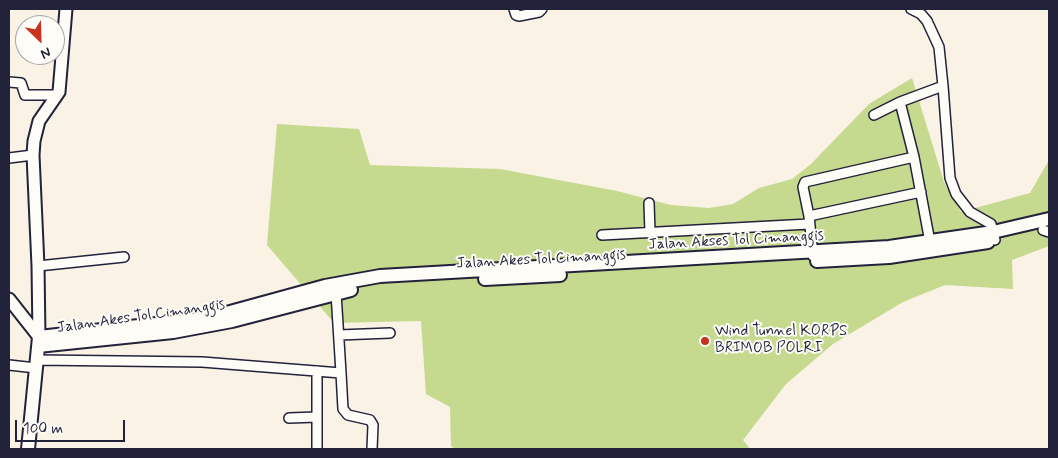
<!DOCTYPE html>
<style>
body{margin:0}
#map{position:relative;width:1058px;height:458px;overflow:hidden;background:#f9f2e5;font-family:Mynerve,sans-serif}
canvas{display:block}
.frame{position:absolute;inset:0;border:10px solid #22223b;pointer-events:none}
.north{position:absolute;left:15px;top:15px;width:50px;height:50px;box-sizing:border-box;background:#fdfcf7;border:1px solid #a5a5ac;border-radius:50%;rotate:156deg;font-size:14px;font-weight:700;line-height:20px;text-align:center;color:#22223b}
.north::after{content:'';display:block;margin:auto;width:18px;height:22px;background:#c8321e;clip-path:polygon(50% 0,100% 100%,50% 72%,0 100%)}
.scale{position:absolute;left:15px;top:420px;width:110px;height:22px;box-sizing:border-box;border:2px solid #22223b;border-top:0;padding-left:6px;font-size:15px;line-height:18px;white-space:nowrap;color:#22223b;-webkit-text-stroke:4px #fdfcf7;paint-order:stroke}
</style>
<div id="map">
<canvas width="1058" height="458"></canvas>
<div class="frame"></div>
<div class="north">N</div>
<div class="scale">100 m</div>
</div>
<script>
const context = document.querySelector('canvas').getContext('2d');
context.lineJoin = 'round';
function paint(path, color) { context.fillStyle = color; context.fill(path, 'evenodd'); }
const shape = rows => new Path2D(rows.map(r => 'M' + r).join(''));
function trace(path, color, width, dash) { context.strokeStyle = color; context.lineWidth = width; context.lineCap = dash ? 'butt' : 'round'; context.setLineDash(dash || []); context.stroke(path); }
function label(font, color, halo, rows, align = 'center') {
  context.font = font + ' Mynerve,sans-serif'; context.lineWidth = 4; context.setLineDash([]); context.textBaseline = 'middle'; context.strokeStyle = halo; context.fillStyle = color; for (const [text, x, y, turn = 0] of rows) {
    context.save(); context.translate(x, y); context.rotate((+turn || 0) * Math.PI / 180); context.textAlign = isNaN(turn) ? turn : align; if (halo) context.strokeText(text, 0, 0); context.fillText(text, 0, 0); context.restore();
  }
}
paint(shape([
 [912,78,944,182,961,212,1030,193,1049,160,1049,246,1012,260,1013,289,945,285,903,302,833,344,786,384,743,440,750,449,455,449,451,446,450,407,426,394,421,321,334,323,267,245,277,124,359,129,370,165,500,169,617,191,671,205,709,208,733,204,759,188,792,179,811,164,869,104]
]), '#c5da8f');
const minor = shape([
 [514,9,516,15,519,16,539,12,542,9],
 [911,9,921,14,927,21,939,47,943,86,950,178,956,194,970,212,991,224,995,240],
 [9,82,21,83,25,95,57,95],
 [900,102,914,157,930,242],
 [874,115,900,102,943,86],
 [9,158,33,155],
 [649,203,650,233],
 [809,216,921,192],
 [1043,230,1049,232],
 [602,235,809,224],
 [813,256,809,216,803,187,805,182,914,157],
 [38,266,124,257],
 [339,335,390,333],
 [37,360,202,362,341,373,336,293],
 [9,365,36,368],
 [341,373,343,409,348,415,370,420,373,425,372,449],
 [289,418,317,417],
 [317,449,317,371]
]);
const tertiary = shape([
 [9,299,39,337],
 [39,337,38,266,33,155,34,141,39,121,59,92,66,9]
]);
const secondary = shape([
 [817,261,889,257,988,242],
 [485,279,560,275],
 [38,346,173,332,232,321,351,290],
 [28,449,39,337,193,320,230,312,325,286,380,276,889,247,993,232,1049,219]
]);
trace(minor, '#22223b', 12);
trace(tertiary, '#22223b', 15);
trace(secondary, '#22223b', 16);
trace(minor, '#fdfcf7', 9);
trace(tertiary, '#fdfcf7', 11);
trace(secondary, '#fdfcf7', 12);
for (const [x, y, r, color] of [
 [705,341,5,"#c8321e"]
]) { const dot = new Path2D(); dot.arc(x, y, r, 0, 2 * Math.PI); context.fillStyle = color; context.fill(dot); trace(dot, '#fdfcf7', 2); }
label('15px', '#22223b', '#fdfcf7', [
 ["Jalan Akses Tol Cimanggis",736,241,-3],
 ["Jalan Akes Tol Cimanggis",541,260,-3],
 ["Jalan Akes Tol Cimanggis",141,317,-8]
]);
label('15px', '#22223b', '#fdfcf7', [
 ["Wind Tunnel KORPS",715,332],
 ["BRIMOB POLRI",715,349]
], 'left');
</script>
